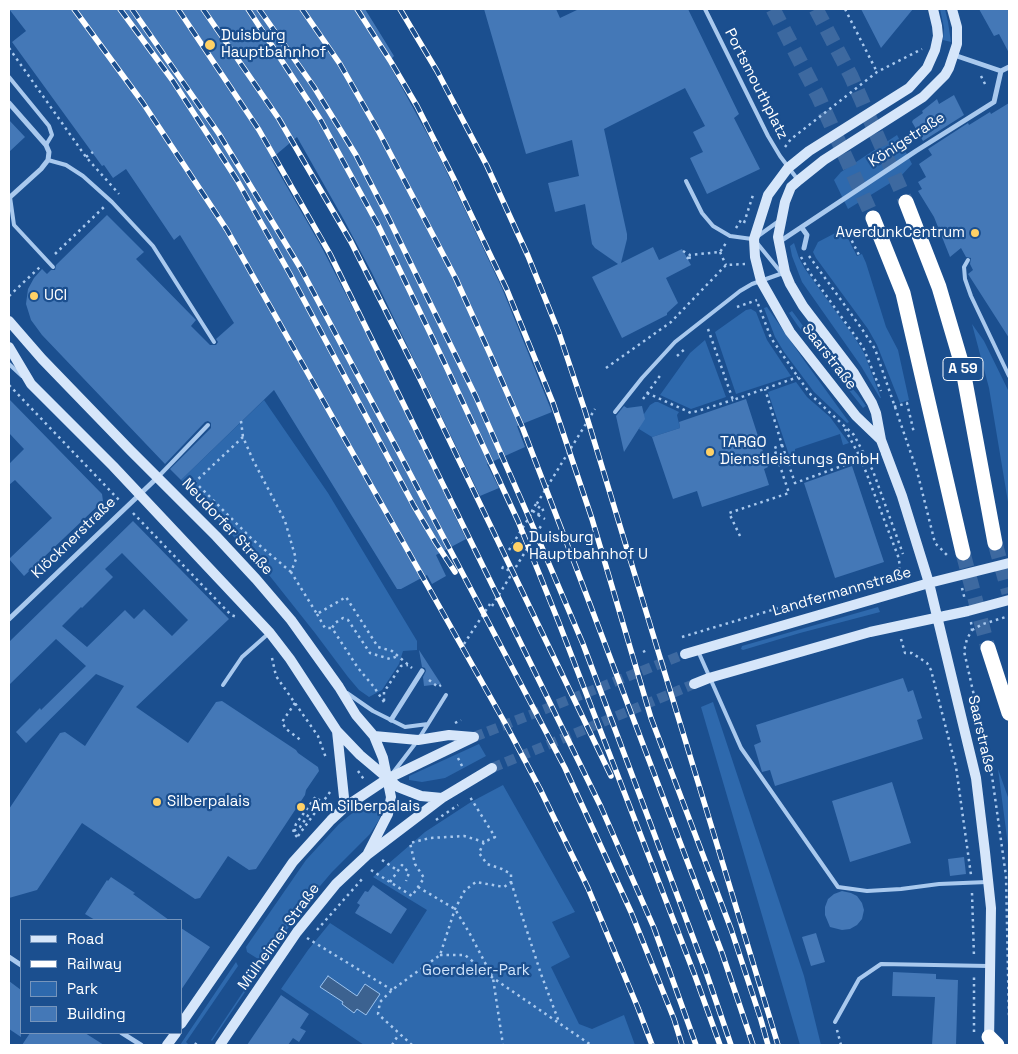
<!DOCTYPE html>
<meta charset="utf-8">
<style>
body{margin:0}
#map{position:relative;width:1018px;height:1054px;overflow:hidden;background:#1b4f8f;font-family:"Space Grotesk",sans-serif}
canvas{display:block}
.frame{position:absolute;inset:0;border:10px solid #fff;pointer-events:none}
.legend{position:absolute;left:20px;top:919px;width:162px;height:115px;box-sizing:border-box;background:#1b4f8f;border:1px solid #7695bc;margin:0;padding:6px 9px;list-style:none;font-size:15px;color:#fff}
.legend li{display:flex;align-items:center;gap:10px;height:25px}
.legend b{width:25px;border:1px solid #7695bc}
</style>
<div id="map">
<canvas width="1018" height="1054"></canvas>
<div class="frame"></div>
<ul class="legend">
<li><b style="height:6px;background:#d6e6fa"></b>Road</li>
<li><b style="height:6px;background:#fff"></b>Railway</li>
<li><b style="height:14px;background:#2e69ad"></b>Park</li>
<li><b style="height:14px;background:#4478b7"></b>Building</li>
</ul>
</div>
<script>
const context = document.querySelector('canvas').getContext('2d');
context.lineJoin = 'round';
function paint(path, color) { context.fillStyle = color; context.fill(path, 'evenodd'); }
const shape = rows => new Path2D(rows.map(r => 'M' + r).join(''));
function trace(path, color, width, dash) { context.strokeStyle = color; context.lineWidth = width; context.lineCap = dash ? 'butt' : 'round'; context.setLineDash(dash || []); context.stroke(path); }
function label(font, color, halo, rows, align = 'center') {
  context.font = font + ' "Space Grotesk",sans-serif'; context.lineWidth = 4.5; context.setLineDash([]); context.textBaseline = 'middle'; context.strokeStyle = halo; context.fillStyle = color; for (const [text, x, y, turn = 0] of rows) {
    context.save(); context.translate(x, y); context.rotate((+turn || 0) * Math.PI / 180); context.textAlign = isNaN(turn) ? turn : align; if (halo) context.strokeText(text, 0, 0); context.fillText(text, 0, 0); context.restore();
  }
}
paint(shape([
 [940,9,945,9,948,22,951,42,943,40,944,28],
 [897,135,912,164,900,177,848,209,834,180,841,172],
 [843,229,857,256,862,254,866,263,886,327,898,350,909,400,900,403,877,345,868,329,816,258,813,252,818,242],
 [794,243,799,258,805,269,855,338,864,353,881,398,880,398,861,366,802,282,792,256,790,246],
 [767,307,806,363,849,422,847,423,814,392,784,352,775,337,764,308],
 [751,309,756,312,767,340,791,376,736,394,715,332,746,310],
 [792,311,829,361,858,395,866,406,863,408,798,326,789,313],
 [972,324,984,341,1009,392,1009,508,989,388],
 [705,340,726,397,691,409,660,395,690,353],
 [796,382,807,397,830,417,849,443,843,445,840,434,795,449,795,453,789,455,768,392],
 [264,400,328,493,417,641,417,650,403,651,399,664,382,690,369,697,359,690,348,677,315,633,269,575,181,480],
 [655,402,658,402,679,412,677,415,680,428,652,437,639,429,644,414,650,405],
 [878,607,880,612,800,633,743,650,741,649,742,646],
 [713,702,804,976,821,1045,800,1045,701,707],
 [479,744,486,756,445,778,422,782,409,780,409,776],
 [998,769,1009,800,1009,853],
 [503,785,575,912,552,922,570,957,551,967,579,1024,592,1029,624,1015,635,1045,364,1045,281,989,308,950,330,923,393,964,427,910,373,877,425,832,471,802],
 [367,801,372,807,382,809,379,820,370,834,332,872,303,906,212,1041,211,1040,263,962,247,952,246,947,306,860,339,824],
 [236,962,238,966,186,1042,188,1044,187,1045,180,1045]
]), '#2e69ad');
const water = shape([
 [328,976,357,996,365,984,380,994,366,1015,357,1009,354,1013,342,1004,343,1002,320,987,328,976]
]);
paint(water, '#3c6290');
trace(water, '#9cc4f0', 1);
paint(shape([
 [9,9,365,9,394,56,388,62,436,150,469,218,502,288,552,412,517,426,525,447,487,464,499,488,480,496,372,273,344,220,297,137,271,159,321,246,391,382,466,539,436,555,446,576,432,584,427,575,401,589,397,589,274,390,181,480,170,469,211,428,211,423,208,421,205,422,165,464,42,335,31,320,26,304,28,289,34,278,42,269,47,274,51,270,55,270,56,265,107,215,144,252,136,259,195,319,196,320,191,326,210,345,216,345,218,342,216,339,234,323,180,235,174,240,126,169,113,178,104,165,102,166,12,42,26,31],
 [484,9,556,9,560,18,579,9,688,9,739,114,734,118,760,169,707,194,690,158,703,152,693,132,705,126,685,88,604,129,627,234,627,239,621,263,653,247,659,260,682,249,691,265,666,278,678,303,667,313,667,315,622,338,592,277,618,264,595,248,592,244,585,204,555,212,548,183,579,176,572,140,526,154],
 [861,9,913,9,881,48],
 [979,9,1009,9,1009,53,999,34,994,36],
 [954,95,964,115,923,141,912,122,913,120,923,113,922,111,937,99,939,104],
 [1009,103,1009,338,968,274,973,270,970,264,971,258,966,257,961,248,950,257,934,217,918,191,922,189,918,182,926,177,919,164,932,155,928,149,968,123,969,125,990,112,991,114],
 [9,120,25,137,9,152],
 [9,399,102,494,103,501,24,576,9,559,52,518,15,480,9,485,9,464,24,449,9,433],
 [746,399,768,467,764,469,769,485,702,507,697,491,673,499,652,437,680,428,679,422],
 [624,406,627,408,642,406,645,419,624,452,616,416],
 [852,466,884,562,835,578,804,483],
 [133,521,229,619,136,707,188,743,216,702,222,701,296,750,298,753,318,767,319,771,306,790,305,795,256,869,249,870,228,856,200,898,195,899,82,823,37,890,9,898,9,809,60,733,65,732,85,746,124,686,96,674,26,743,16,732,40,708,41,710,86,666,56,639,9,685,9,642],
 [122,553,188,620,172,636,144,609,134,619,125,610,87,647,62,626,81,607,82,608,113,577,105,569],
 [419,650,441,684,424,686,423,677,426,671,425,668,422,667],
 [903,678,908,692,913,690,922,718,917,720,923,739,775,786,770,770,762,772,754,745,761,742,756,725],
 [892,782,911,843,850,862,832,801],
 [964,857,966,874,950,876,948,859],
 [111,877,135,893,133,894,169,920,95,920,85,914,107,880,108,881],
 [373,885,407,909,391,934,355,913,360,905,357,903,365,891,368,892],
 [842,891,851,893,857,896,862,903,864,910,862,919,857,925,850,929,842,930,830,927,825,915,825,907,828,899,834,894],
 [181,928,210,947,181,990],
 [816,933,825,962,811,966,802,937],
 [893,972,936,974,936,979,958,980,956,1045,932,1045,935,997,892,996],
 [9,981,21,990,21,1037,9,1029],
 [281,995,309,1014,300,1028,306,1031,299,1042,293,1038,288,1045,247,1045],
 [30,1033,85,1033,104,1045,22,1045]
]), '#4478b7');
trace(shape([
 [474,737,685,654],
 [492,768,694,684]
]), '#3d69a0', 10, [10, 5]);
trace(shape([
 [773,9,818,96,873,218],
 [816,9,851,76,906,202],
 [995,543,1009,593],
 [963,553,988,648]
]), '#3d69a0', 15, [15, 8]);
trace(shape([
 [845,9,877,72],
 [9,48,86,157,119,194],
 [981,76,986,86],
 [785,147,791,139,877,72,922,49],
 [86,157,93,152],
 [744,223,753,195],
 [736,228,741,220,745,221],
 [846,229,859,255],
 [683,251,690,255,720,252,726,243],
 [720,252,726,265],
 [55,254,105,206],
 [809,256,862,329,875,349,917,471,935,543,947,555],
 [801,257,810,273,863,347,881,391],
 [687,259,690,255,689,262],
 [9,296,41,266],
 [758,304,771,338,798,377,811,395,854,435,873,471,903,554],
 [737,307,757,300],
 [708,329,733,400,798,377],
 [677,356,686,348],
 [606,368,671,322,726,265,745,264],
 [9,385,120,501],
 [647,393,691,413,733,400],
 [643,399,662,373],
 [894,407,907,403,914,433],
 [241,421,243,437],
 [845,429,861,459,898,556,900,566,898,573,892,580],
 [782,445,795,483,861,459],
 [188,490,195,482],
 [540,508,536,505,595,409],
 [533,511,532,511,536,504],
 [133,513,231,615,237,617],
 [538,515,545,519],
 [740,536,729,513,789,493,774,448,782,445,765,389],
 [509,550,533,511,538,515,540,511,545,509],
 [502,569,503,567,513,573],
 [291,572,252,539,195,482,243,437,253,460,285,521,296,559,291,572,317,614,346,597,378,647,392,651,412,668],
 [962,588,965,600],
 [824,595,836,596],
 [492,606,541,526],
 [317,614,325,628,332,628],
 [971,622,972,630,967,639,964,651,992,776,1006,876,1009,1019],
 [972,630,983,624,1009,616],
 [682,637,822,595,877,583],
 [901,639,905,653,912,653,927,663,931,670,956,767,971,875],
 [464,644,490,604],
 [643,652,647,650],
 [272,658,276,676,318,736,326,758],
 [429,680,438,687,441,685],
 [384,701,384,692,401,666,408,665],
 [384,702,374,687,358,668,332,628,335,623,343,618,348,620,370,653,390,659,398,656],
 [295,703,282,722,286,729,302,741],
 [455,723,461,720],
 [458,758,463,768],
 [358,771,365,781],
 [436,820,458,805],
 [294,831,300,827,320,798],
 [298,836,330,792],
 [297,837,293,832,296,824,316,796],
 [382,860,397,870],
 [371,870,412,896,424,878,415,864,410,843,430,838,464,836,484,842],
 [390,882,402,865,409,873,406,881],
 [511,882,541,974,559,1022],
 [418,887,455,909,470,934,493,978,503,1045],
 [972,893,974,957],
 [317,930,363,878],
 [307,938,392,990],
 [440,955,465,955,493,978,591,1045],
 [837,1030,841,1045],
 [974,1032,974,975],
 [195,1045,198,1040],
 [392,1045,399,1034],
 [412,1045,378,1014,380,1002,392,990,440,955,455,909,465,890,476,882,504,887,511,882,511,874,502,869,487,864,479,853,484,842,495,837,470,797]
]), '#a9c9ee', 2.5, [2.5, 4]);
trace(shape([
 [705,9,768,136,780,156,798,180],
 [9,77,49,126,52,135,46,145],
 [48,160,66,165,83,176,112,202,153,246,214,342],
 [686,181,702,213,713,226,730,236,752,239],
 [10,197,14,225,53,267],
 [758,236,779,221],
 [757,243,783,275],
 [968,260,964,267,965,279,971,296,1009,376],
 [9,364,22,376],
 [615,412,642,378,675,342,740,291,752,284,783,273],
 [158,477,208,425],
 [698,651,741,748,838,887,867,891,901,889,939,884,987,882],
 [223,685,242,657,268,634],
 [347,693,373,711,405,727,428,724],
 [392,774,418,740,446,695],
 [835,1022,859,979,881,964,988,966]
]), '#a9c9ee', 4);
trace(shape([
 [954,55,1001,71],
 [9,103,46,145,49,152,48,160,41,169,9,198],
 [802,228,807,235,804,248],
 [779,242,916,151,994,102,1001,71,1009,67],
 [9,619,158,477],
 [391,720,422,671],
 [9,957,21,965],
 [122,1033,141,1045]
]), '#a9c9ee', 5);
trace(shape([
 [952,9,957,27,957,44,949,68,945,75,923,97,824,160,799,180,791,187,785,202,778,237,785,272,790,284,803,306,854,373,872,403,876,413,881,440,902,496,929,583,976,778,985,852,991,908,989,1043],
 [9,321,42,359,130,450,216,536,256,579,291,620,339,687,356,715,374,736,383,758,391,797,388,814,367,855],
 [9,347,31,384,113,466,270,633,290,659,337,731,360,755,398,787,421,796,442,798],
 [881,440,856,416,790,332,761,281,755,257,754,239,768,195,788,168,809,151,909,88,927,68,935,50,938,36,937,26,933,9],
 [685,654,929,583,1009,563],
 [694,684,709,678,870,632,968,611,1009,600],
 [337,731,345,807],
 [374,736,418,740,449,735,473,737],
 [181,1024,293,862,331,820,345,807,387,779,474,737],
 [167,1045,176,1033],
 [220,1045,297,932,336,884,367,855,442,798,492,768]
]), '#d6e6fa', 10);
trace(shape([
 [906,202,939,287,962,365,995,543],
 [873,218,903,293,963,553],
 [988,648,1009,713],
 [989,1037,997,1045]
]), '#fff', 15);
const rail = shape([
 [74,9,143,103,227,230,505,723,540,789,588,888,638,1008,652,1045],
 [120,9,173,81,237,180,290,274,414,506,436,543,455,572],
 [132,9,219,134,301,269,396,447,565,768,631,912,674,1019,682,1045],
 [178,9,259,130,330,254,601,807,654,928,696,1045],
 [203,9,279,119,351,242,418,375,611,776],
 [248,9,320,119,378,225,445,364,518,521,559,623,695,976,720,1045],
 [259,9,314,87,356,155,388,217,476,397,538,538,583,644,706,972,731,1045],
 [302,9,340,64,380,134,456,279,490,354,523,429,566,541,722,953,753,1045],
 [357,9,391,62,417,106,453,177,507,290,553,403,592,519,651,718,731,929,761,1020,768,1045],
 [400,9,437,71,487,166,528,256,559,333,585,411,778,1045]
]);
trace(rail, '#fff', 5.5);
trace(rail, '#1b4f8f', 4, [11]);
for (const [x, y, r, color] of [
 [210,45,6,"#ffd166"],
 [975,233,5,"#ffd166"],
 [34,296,5,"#ffd166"],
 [710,452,5,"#ffd166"],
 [518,547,6,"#ffd166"],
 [157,802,5,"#ffd166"],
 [301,807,5,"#ffd166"]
]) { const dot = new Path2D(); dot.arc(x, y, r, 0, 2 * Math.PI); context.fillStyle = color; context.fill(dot); trace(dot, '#1b4f8f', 2); }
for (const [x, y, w] of [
 [963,369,40]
]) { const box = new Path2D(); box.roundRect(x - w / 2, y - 11.5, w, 23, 4); context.fillStyle = '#1b4f8f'; context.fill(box); trace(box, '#fff', 1); }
label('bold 14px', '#fff', null, [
 ["A 59",963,369]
]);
label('15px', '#fff', '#1b4f8f', [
 ["Duisburg",221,36],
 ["Hauptbahnhof",221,53],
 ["AverdunkCentrum",965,233,"right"],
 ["UCI",44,296],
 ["TARGO",720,443],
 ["Dienstleistungs GmbH",720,460],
 ["Duisburg",529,538],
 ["Hauptbahnhof U",529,555],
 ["Silberpalais",167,802],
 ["Am Silberpalais",311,807]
], 'left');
label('15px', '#fff', '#1b4f8f', [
 ["Portsmouthplatz",756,84,63],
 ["Königstraße",907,140,-33],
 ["Saarstraße",829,357,52],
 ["Neudorfer Straße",227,527,47],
 ["Klöcknerstraße",74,538,-44],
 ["Landfermannstraße",842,592,-16],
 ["Saarstraße",981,734,77],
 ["Mülheimer Straße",279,937,-54]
]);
label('15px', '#cfe3fa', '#1b4f8f', [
 ["Goerdeler-Park",476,971]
]);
</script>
